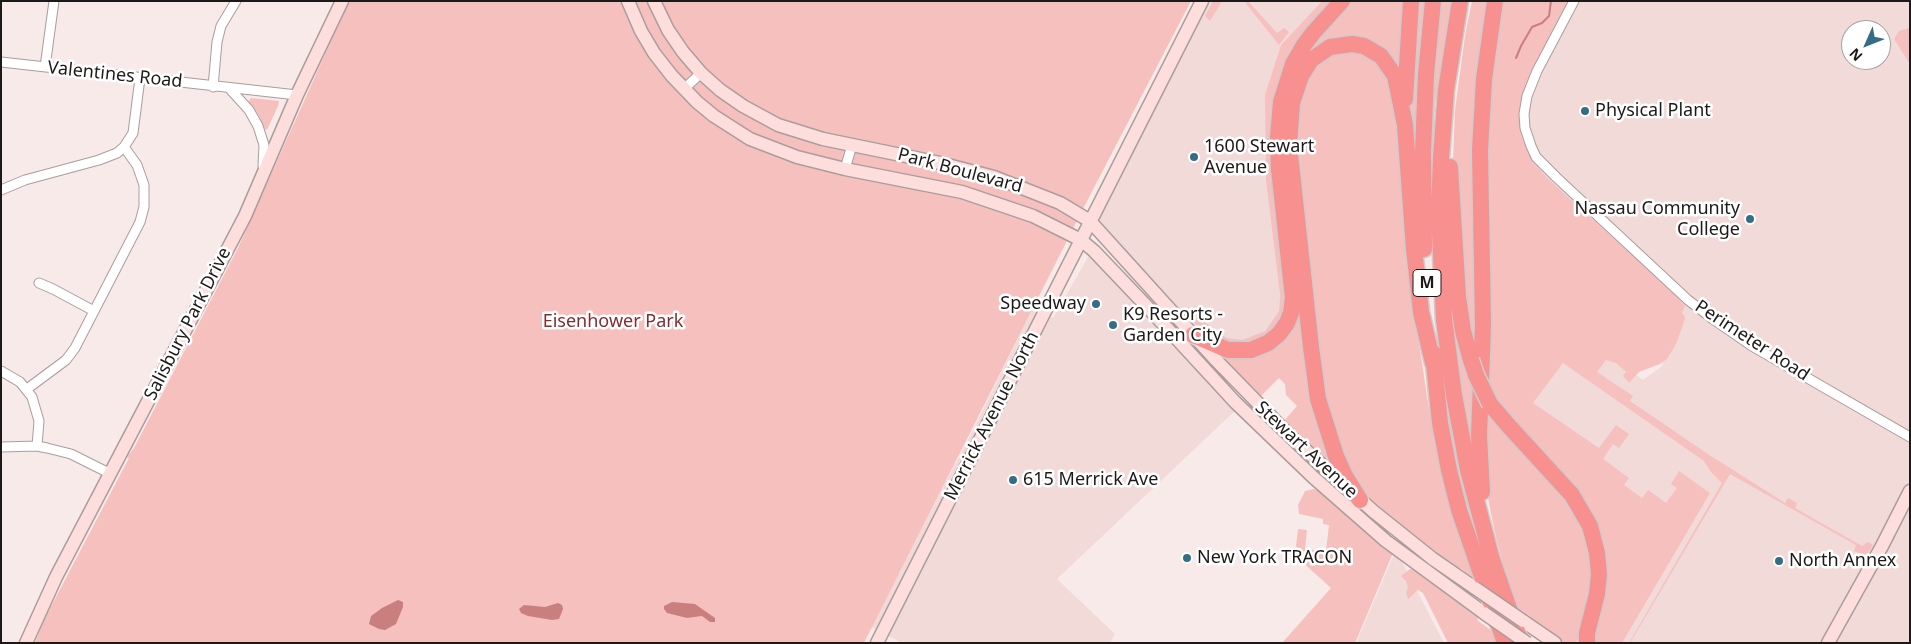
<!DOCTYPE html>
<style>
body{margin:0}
#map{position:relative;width:1911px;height:644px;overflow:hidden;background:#f8eae9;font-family:"Noto Sans",sans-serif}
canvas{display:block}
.frame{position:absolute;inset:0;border:2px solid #1e1919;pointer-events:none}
.north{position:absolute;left:1841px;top:20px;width:50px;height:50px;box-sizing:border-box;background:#fff;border:1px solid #a5a3a3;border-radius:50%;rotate:226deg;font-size:14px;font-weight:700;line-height:20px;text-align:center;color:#1e1919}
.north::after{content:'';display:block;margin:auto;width:18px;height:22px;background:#356d87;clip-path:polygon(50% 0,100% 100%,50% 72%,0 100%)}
</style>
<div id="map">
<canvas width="1911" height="644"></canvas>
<div class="frame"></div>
<div class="north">N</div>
</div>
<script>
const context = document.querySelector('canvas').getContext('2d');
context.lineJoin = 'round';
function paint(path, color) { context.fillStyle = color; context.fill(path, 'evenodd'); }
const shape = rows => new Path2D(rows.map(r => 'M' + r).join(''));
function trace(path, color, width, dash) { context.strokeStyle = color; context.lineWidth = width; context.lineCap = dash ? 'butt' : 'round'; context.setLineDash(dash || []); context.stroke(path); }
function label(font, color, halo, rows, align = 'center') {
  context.font = font + ' "Noto Sans",sans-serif'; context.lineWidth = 5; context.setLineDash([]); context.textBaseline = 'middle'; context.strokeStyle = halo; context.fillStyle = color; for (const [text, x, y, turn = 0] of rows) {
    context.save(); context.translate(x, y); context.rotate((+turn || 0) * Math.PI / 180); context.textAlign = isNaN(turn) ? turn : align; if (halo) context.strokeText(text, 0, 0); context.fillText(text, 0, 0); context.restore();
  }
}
paint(shape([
 [1202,1,1322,1,1281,45,1266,181,1280,295,1279,311,1265,331,1219,353,1088,222],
 [1575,1,1910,1,1910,643,1611,643,1620,606,1500,395,1577,335,1643,380,1662,366,1680,304,1499,135],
 [1851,30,1881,30,1881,60,1851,60],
 [1091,252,1237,409,1057,579,1115,634,1110,643,902,643,871,627,979,418,1033,308,1053,318],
 [1396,550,1444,643,1356,643]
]), '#f2dad9');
paint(shape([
 [349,1,1191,1,1086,203,864,643,35,643,45,618,129,458,127,457,134,448,238,248],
 [1213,1,1222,1,1210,21,1205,16],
 [1244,1,1248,1,1277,33,1284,28,1289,32,1279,45],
 [1322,1,1338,1,1292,57,1287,312,1268,339,1232,347,1205,335,1190,318,1191,311,1196,306,1199,306,1195,311,1212,329,1227,338,1242,340,1265,331,1279,311,1280,295,1266,181,1265,95,1281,45],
 [1349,1,1406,1,1402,79,1376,47,1307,58,1316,35],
 [1416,1,1427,1,1421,46,1416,128,1415,182,1409,126,1412,44],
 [1439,1,1451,1,1435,105,1431,200,1428,155],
 [1472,1,1490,1,1474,359,1469,337,1453,161,1455,110,1465,36],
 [1501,1,1570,1,1537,63,1522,96,1520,113,1522,138,1534,163,1547,178,1676,295,1685,306,1682,313,1684,315,1685,319,1676,344,1667,359,1660,364,1639,372,1629,383,1623,376,1626,372,1616,363,1606,360,1597,372,1633,396,1630,401,1708,454,1785,503,1788,498,1797,503,1795,508,1862,546,1868,542,1873,545,1866,556,1854,551,1856,545,1730,474,1630,643,1629,643,1722,483,1711,472,1704,461,1563,363,1533,403,1599,448,1616,425,1629,434,1619,448,1613,444,1603,459,1629,478,1624,485,1642,498,1648,490,1666,503,1677,488,1671,484,1679,471,1710,493,1622,643,1589,643,1600,548,1489,392,1486,178,1490,86],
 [1910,28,1910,64,1894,39,1899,31],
 [1338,49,1373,56,1387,71,1396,97,1398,152,1408,217,1416,324,1434,441,1451,510,1474,578,1460,568,1458,570,1372,502,1349,475,1331,434,1295,169,1298,93,1319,59],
 [251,98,279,101,278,106,267,130,264,128,258,114,248,102],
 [1301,309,1330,458,1324,459,1283,422,1297,406,1286,395,1285,384,1279,378,1259,398,1217,355,1219,353,1223,357,1225,354,1238,356],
 [1450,312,1454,315,1475,390,1471,434,1461,402],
 [1487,411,1527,454,1542,474,1557,485,1588,535,1593,575,1585,622,1576,643,1565,643,1529,621,1531,617,1513,605,1494,529,1486,487],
 [1314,489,1319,491,1393,553,1355,643,1282,643,1331,588,1299,559,1296,546,1298,529,1307,530,1305,549,1326,551,1329,525,1323,524,1323,519,1299,514,1298,505,1305,491],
 [1410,569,1414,569,1479,618,1477,620,1492,631,1497,643,1448,643,1423,593,1418,590,1408,599,1406,593,1408,587,1406,581,1401,576]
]), '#f6c0be');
paint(shape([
 [398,600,403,602,403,607,396,624,385,630,379,629,369,624,371,616,382,608],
 [672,602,695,604,715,618,715,622,710,622,702,616,687,618,667,613,664,609,664,606],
 [558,603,562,605,563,609,559,619,552,620,528,616,521,613,519,609,524,605,545,607]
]), '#c87f7d');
trace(shape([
 [1516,58,1521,46,1532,27,1542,23,1549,16,1551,1]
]), '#c87f7d', 2);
const street = shape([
 [1574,1,1537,71,1527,96,1524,114,1525,128,1531,146,1536,157,1556,177,1688,300,1713,319,1752,346,1910,437],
 [1,62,297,95],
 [45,67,54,1],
 [213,87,217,42,221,26,236,1],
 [229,88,249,110,258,126,264,145,263,166],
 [684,89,701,73],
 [845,169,852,145],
 [1,190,25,180,99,160,117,153,124,147,133,133,140,78],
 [39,283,53,289,94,311],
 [1,371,20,382,32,397,39,421,37,446],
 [27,389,66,360,75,348,140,222,144,207,144,185,137,165,124,147],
 [1,447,37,446,47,448,71,454,111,474]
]);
const secondary = shape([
 [628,1,641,31,654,53,672,76,697,102,714,116,750,139,797,157,845,169,962,192,1033,216,1081,240,1094,251,1154,314,1235,402,1313,477,1386,541,1484,613],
 [654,1,668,30,683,52,701,73,720,90,743,106,778,125,823,139,940,163,994,177,1060,203,1090,221,1214,358,1290,436,1373,511,1433,559,1475,588],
 [1523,621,1555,643],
 [26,643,56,577,245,216,297,95,342,1],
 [877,643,1202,1],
 [1828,643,1882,546,1910,491]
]);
const highway = shape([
 [1460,1,1446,90,1441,158,1439,212,1444,319,1454,395,1468,470,1492,560,1521,643],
 [1405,99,1411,1],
 [1450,167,1458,297,1463,331,1471,360],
 [1424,249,1423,152,1426,74,1433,1],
 [1193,335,1228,350,1251,350,1268,343,1279,334,1287,323,1291,313,1293,298,1279,169,1278,138,1281,102,1293,64,1304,45,1313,33,1342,1],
 [1433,353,1440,423,1449,470,1459,510,1505,643],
 [1490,404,1507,424,1572,495,1590,526,1597,553,1599,574,1597,594,1587,633,1587,643],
 [1482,492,1479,436,1483,325,1480,150,1484,79,1495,1],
 [1360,500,1345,476,1336,456,1318,399,1311,347,1289,145,1292,103,1301,76,1311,60,1330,47,1352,44,1364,46,1381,56,1395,76,1405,125,1414,249,1421,312,1433,363]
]);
trace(street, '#aa9d9c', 11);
trace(secondary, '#aa9d9c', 15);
trace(highway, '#cecccc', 19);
trace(street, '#fff', 9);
trace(secondary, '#fddedd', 12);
trace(highway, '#f7908e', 16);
const secondaryBridge = shape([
 [1475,588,1523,621],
 [1484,613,1527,643]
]);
const highwayBridge = shape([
 [1471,360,1476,375,1490,404]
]);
trace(secondaryBridge, '#aa9d9c', 15, []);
trace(highwayBridge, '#cecccc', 19, []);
trace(secondaryBridge, '#fddedd', 12);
trace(highwayBridge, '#f7908e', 16);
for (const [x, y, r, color] of [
 [1585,111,5,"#356d87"],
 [1194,157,5,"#356d87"],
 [1750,219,5,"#356d87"],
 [1096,304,5,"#356d87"],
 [1113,325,5,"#356d87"],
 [1013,480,5,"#356d87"],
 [1187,558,5,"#356d87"],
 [1779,561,5,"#356d87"]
]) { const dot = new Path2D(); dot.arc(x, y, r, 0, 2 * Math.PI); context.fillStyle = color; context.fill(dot); trace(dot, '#fff', 2); }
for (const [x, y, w] of [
 [1427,283,28]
]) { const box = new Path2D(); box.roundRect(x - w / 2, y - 13.5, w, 27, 4); context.fillStyle = '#fff'; context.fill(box); trace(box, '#1e1919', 1); }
label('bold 16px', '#1e1919', null, [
 ["M",1427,283]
]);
label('18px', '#1e1919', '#fff', [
 ["Valentines Road",115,75,6],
 ["Park Boulevard",960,171,15],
 ["Salisbury Park Drive",188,324,-63],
 ["Perimeter Road",1752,341,33],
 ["Merrick Avenue North",992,416,-63],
 ["Stewart Avenue",1306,450,43]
]);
label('18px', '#1e1919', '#fff', [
 ["Physical Plant",1595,111],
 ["1600 Stewart",1204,147],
 ["Avenue",1204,168],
 ["Nassau Community",1740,209,"right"],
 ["College",1740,230,"right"],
 ["Speedway",1086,304,"right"],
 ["K9 Resorts -",1123,315],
 ["Garden City",1123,336],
 ["615 Merrick Ave",1023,480],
 ["New York TRACON",1197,558],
 ["North Annex",1789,561]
], 'left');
label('18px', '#842c30', '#fff', [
 ["Eisenhower Park",613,322]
]);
</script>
